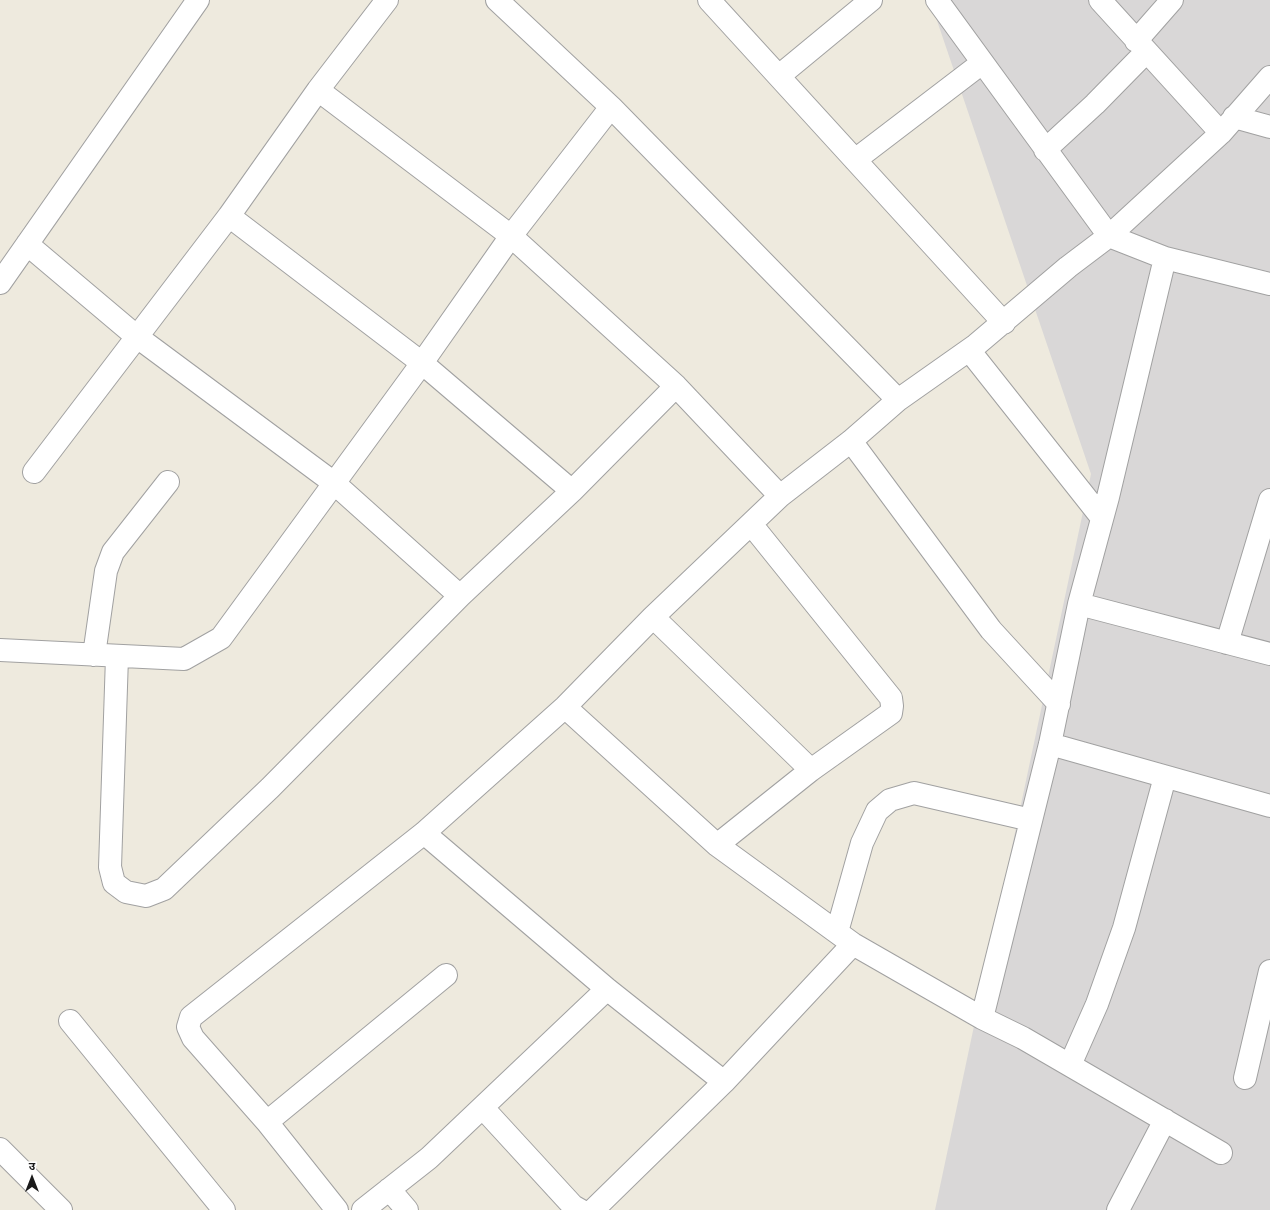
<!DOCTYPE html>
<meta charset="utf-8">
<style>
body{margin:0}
#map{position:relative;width:1270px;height:1210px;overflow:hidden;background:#eeeade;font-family:"Space Grotesk","Noto Sans Devanagari",sans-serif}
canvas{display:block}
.north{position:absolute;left:12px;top:1158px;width:40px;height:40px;-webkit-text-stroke:3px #fff;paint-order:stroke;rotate:0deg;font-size:11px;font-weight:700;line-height:16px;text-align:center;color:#1a1a1a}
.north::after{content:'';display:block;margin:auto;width:14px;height:18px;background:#1a1a1a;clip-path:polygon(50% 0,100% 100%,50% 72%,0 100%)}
</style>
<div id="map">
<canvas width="1270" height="1210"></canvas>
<div class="north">उ</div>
</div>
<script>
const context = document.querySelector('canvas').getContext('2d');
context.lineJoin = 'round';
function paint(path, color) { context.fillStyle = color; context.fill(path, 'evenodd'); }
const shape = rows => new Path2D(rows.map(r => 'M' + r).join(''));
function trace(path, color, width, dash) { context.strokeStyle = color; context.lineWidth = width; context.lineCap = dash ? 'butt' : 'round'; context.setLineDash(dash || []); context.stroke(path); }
paint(shape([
 [930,0,1270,0,1270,1210,935,1210,1091,474]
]), '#d9d7d7');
const minor = shape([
 [497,0,611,107,898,400],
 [709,0,1004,323],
 [937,0,1109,236,1165,258,1270,284],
 [1100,0,1221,133],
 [1136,41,1172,0],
 [779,76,871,0],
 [318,90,511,236,676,386,780,496],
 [1234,117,1270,127],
 [1045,150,1095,104,1146,52],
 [855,160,982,63],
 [229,216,422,363,572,491],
 [27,244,136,336,334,483,460,596],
 [1165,258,1108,497,1079,604,1050,744,982,1018,1023,1038,1221,1153],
 [0,283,198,0],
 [969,350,1102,518],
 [851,441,991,630,1059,704],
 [34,472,229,216,318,90,387,0],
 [1079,604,1270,654],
 [653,617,811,770],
 [1227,643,1270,500],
 [0,650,184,659,221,638,422,363,511,236,611,107],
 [94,655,106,571,113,552,168,482],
 [117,657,110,867,114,883,126,892,146,896,164,889,270,788,460,596,572,491,676,386],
 [565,707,717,845,853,944,982,1018],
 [1050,744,1270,806],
 [424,833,607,989,724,1082],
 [717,845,811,770,891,713,892,706,891,698,751,524],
 [837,932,862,843,877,811,890,800,914,793,1031,820],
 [70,1021,224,1210],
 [1070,1065,1097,1004,1124,928,1165,777],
 [1245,1078,1270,971],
 [483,1108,573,1206,580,1210],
 [267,1122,446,975],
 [0,1149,61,1210],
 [389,1189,407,1210],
 [337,1210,267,1122,193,1038,188,1027,191,1017,424,833,565,707,653,617,780,496,851,441,898,400,976,345,1068,267,1109,236,1221,133,1270,77],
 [363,1210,429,1158,607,989],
 [593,1210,724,1082,853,944],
 [1118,1210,1165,1120]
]);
trace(minor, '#a1a1a1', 24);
trace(minor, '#fff', 22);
</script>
